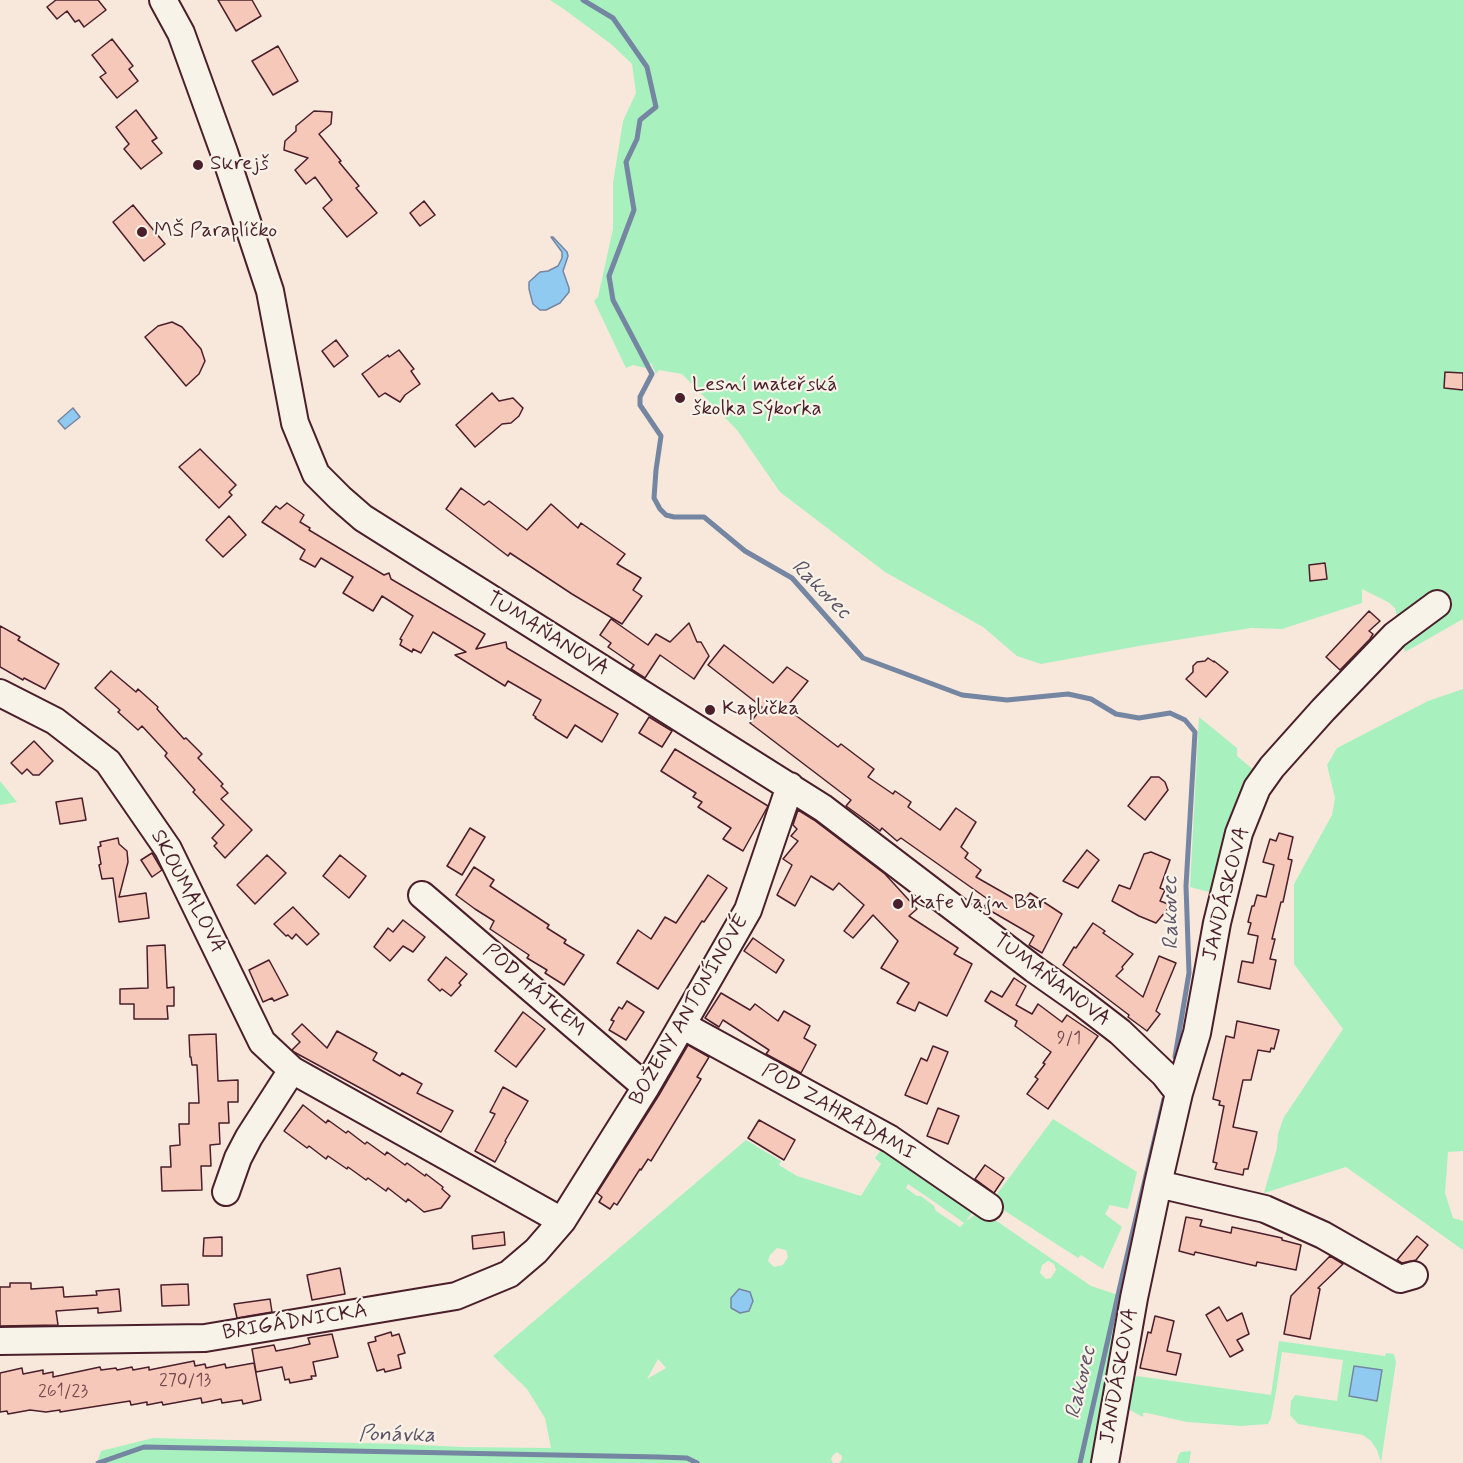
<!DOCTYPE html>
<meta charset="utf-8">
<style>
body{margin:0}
canvas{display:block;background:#f8e7db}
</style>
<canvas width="1463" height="1463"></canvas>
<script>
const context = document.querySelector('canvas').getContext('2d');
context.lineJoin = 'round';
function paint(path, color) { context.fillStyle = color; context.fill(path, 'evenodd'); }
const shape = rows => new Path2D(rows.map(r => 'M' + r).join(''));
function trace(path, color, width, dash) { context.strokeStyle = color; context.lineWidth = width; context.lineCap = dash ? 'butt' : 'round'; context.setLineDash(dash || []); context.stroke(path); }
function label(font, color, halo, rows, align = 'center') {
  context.font = font + ' Mynerve,sans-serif'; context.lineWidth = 4.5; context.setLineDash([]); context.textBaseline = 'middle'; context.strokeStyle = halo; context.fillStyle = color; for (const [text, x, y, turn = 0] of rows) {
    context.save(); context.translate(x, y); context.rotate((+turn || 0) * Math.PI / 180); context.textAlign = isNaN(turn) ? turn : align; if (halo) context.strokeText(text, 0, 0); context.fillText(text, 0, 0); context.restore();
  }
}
paint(shape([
 [550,0,1463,0,1463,619,1405,652,1395,608,1388,602,1362,589,1362,603,1282,629,1251,628,1139,646,1041,664,1017,656,983,627,885,572,780,492,737,430,682,374,659,370,656,374,651,363,645,368,633,365,626,368,594,301,598,297,613,229,613,183,623,121,636,93,632,64,611,44,565,10],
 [1463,689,1463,1151,1448,1152,1445,1193,1453,1218,1463,1221,1463,1250,1346,1167,1264,1193,1277,1148,1278,1134,1284,1117,1343,1029,1294,964,1294,884,1332,815,1335,798,1327,765,1337,748,1428,701],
 [1199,717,1237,748,1237,756,1255,771,1217,894,1190,887],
 [0,781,17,802,0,805],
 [1053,1119,1137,1172,1128,1209,1110,1205,1105,1214,1122,1227,1103,1269,1081,1255,1078,1258,991,1202],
 [746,1140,781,1161,779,1165,797,1176,861,1196,881,1164,875,1158,884,1146,976,1207,966,1221,979,1212,985,1213,1091,1286,1121,1296,1091,1463,839,1463,842,1459,842,1456,837,1452,833,1455,831,1459,833,1463,97,1463,101,1451,153,1438,400,1444,461,1447,551,1448,545,1418,527,1389,493,1356],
 [908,1184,936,1203,964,1223,960,1227,936,1211,934,1206,921,1196,917,1196,906,1188],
 [777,1248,786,1250,788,1257,783,1265,774,1267,768,1261,770,1255],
 [1048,1261,1054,1264,1056,1270,1051,1278,1046,1279,1040,1273,1042,1265],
 [658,1359,666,1368,647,1379],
 [1279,1341,1385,1356,1386,1353,1394,1354,1396,1362,1381,1462,1377,1450,1371,1441,1363,1435,1298,1424,1290,1415,1291,1401,1295,1395,1337,1401,1343,1360,1282,1352,1276,1392,1271,1418,1268,1424,1241,1426,1187,1422,1147,1413,1143,1413,1143,1417,1128,1409,1124,1404,1127,1391,1137,1376,1271,1395],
 [1191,1451,1189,1463,1176,1463,1179,1454,1181,1452]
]), '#a8f1bf');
const water = shape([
 [551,237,553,237,567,252,568,256,563,271,569,288,569,292,560,303,546,310,540,310,533,304,529,289,529,282,540,272,548,271,558,266,562,258,562,252,551,237],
 [73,408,80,417,65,429,58,421,73,408],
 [739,1289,750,1292,753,1301,749,1311,740,1313,731,1308,731,1298,739,1289],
 [1354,1366,1382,1370,1377,1401,1349,1396,1354,1366]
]);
paint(water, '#91caf1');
trace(water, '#7586a2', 1.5);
trace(shape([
 [583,0,613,18,647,67,656,107,640,120,637,139,626,162,634,210,609,276,613,300,652,374,640,397,640,405,661,436,656,470,654,498,660,509,666,515,674,517,704,517,745,551,792,578,863,658,962,695,1007,700,1068,694,1091,699,1116,714,1139,718,1170,713,1185,720,1195,732,1186,886,1189,973,1175,1057],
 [98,1463,144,1447,659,1457,687,1458,697,1463],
 [1080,1463,1123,1273,1164,1099]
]), '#7586a2', 5);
const building = shape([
 [56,0,98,0,106,10,84,27,79,20,75,22,67,11,57,19,47,7,56,0],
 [218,0,252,0,261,16,236,31,218,0],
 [112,39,133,66,129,69,138,81,117,98,100,77,106,73,92,55,112,39],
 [278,46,298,81,273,95,252,61,278,46],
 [136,110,157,138,152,141,162,153,141,169,124,149,129,144,116,127,136,110],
 [314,111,332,112,331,124,319,134,341,161,339,162,359,186,356,188,377,213,347,237,323,208,332,200,315,177,306,184,295,170,308,158,284,150,285,141,296,131,296,126,314,111],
 [424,201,435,215,420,226,410,213,424,201],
 [133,205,165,244,144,261,113,222,133,205],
 [172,322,182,327,201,349,205,361,199,374,186,386,145,337,158,326,172,322],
 [336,340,348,356,334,367,322,351,336,340],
 [399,350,414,369,411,371,420,384,405,395,400,402,385,393,379,397,362,374,388,355,389,357,399,350],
 [1445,372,1463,373,1463,390,1444,388,1445,372],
 [492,393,499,401,513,398,523,408,519,416,511,423,502,424,495,430,475,447,456,425,492,393],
 [200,449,236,485,229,492,232,495,219,508,179,467,200,449],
 [461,488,484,505,489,501,527,530,551,504,578,528,581,523,625,554,617,564,641,578,633,590,642,596,622,624,572,594,510,553,508,556,446,509,461,488],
 [287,503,304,515,300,522,310,528,309,530,384,575,389,573,391,579,485,634,476,649,506,642,507,648,618,714,602,742,575,725,567,738,535,718,536,717,533,715,541,700,508,681,505,686,455,655,466,652,433,632,421,653,413,649,412,652,400,645,402,640,400,639,413,616,382,596,373,611,343,593,353,577,321,558,315,567,300,559,305,550,262,522,276,506,280,509,287,503],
 [229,516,246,535,223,557,206,540,229,516],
 [1325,563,1327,579,1310,581,1309,565,1325,563],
 [1369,611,1380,621,1369,631,1373,634,1370,639,1340,670,1326,657,1369,611],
 [611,619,648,645,656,634,670,642,689,623,697,642,701,642,709,656,694,679,660,655,645,678,631,669,634,665,608,647,611,643,600,635,611,619],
 [0,626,20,637,18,640,59,664,45,689,24,678,23,680,0,667,0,626],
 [724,645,773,683,787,667,808,681,786,708,838,747,841,744,874,769,868,777,893,794,895,791,911,802,908,807,940,830,956,808,976,822,961,847,968,853,965,858,981,870,976,877,1018,901,1021,896,1026,899,1030,893,1062,914,1042,953,1029,945,1034,936,984,907,989,900,901,838,897,841,882,828,880,831,871,824,846,806,851,800,750,723,762,707,708,665,724,645],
 [1208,658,1214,662,1214,661,1228,672,1206,697,1186,679,1193,672,1193,666,1197,662,1205,661,1208,658],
 [111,671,136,692,138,689,158,707,157,709,184,739,186,738,202,754,198,758,223,784,221,786,228,793,221,799,252,830,225,858,214,846,217,843,212,838,224,825,193,792,195,790,165,756,167,753,142,726,138,730,118,712,120,710,95,688,111,671],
 [649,717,672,731,662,747,639,733,649,717],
 [34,741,53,761,39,775,33,775,27,769,22,774,11,763,34,741],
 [675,749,768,806,743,851,723,839,731,828,698,807,702,802,693,797,696,793,661,771,675,749],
 [1151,777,1159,777,1165,782,1168,790,1145,820,1128,806,1151,777],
 [82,798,86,820,60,824,56,802,82,798],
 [798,810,814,820,885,874,917,909,909,916,958,948,954,954,972,964,947,1016,919,1002,915,1011,897,1003,909,983,881,968,898,941,873,915,853,938,844,931,864,905,839,883,833,890,811,876,795,906,777,895,792,865,783,859,798,841,791,836,797,829,793,825,798,810],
 [470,828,485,837,462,875,447,866,470,828],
 [1279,833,1293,837,1288,859,1292,860,1283,902,1281,902,1272,939,1275,939,1270,959,1276,960,1270,989,1238,982,1242,961,1253,963,1258,936,1248,934,1251,923,1248,922,1252,906,1254,906,1257,895,1266,897,1274,865,1263,862,1270,839,1276,841,1279,833],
 [118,838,119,844,127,851,128,862,119,897,146,893,149,918,119,922,113,878,102,879,99,865,101,864,98,847,101,846,100,842,118,838],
 [1087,850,1099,860,1078,888,1063,881,1087,850],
 [1151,852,1170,860,1160,888,1165,890,1160,901,1171,905,1156,923,1139,916,1112,901,1119,885,1130,889,1144,854,1151,852],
 [152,853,162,870,152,877,141,860,152,853],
 [267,855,286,873,255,904,237,885,267,855],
 [340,855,366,876,349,898,323,876,340,855],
 [474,867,494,880,490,886,549,925,547,928,566,940,564,943,584,955,564,985,545,973,547,970,527,958,529,955,490,929,494,921,475,909,456,895,474,867],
 [708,875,727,888,704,922,702,921,658,989,617,963,638,930,651,939,665,917,676,923,708,875],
 [293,907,319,934,307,945,296,934,292,939,288,935,286,936,274,924,293,907],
 [403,920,425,937,413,952,403,946,390,961,374,947,388,928,393,932,403,920],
 [1093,923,1105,931,1103,933,1133,954,1122,967,1123,969,1116,976,1143,997,1159,956,1176,963,1156,1011,1160,1014,1147,1031,1128,1017,1129,1015,1063,965,1074,947,1076,948,1093,923],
 [753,938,784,960,776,973,744,951,753,938],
 [165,945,167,988,174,987,174,1006,167,1006,168,1019,134,1019,134,1004,120,1004,120,989,148,988,147,946,165,945],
 [446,957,467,974,459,983,461,985,451,996,442,989,440,991,428,980,446,957],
 [269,960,288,995,274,1001,272,998,263,1002,249,970,269,960],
 [1014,978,1026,986,1016,1005,1032,1014,1038,1004,1062,1022,1067,1015,1098,1036,1048,1109,1027,1094,1038,1079,1035,1077,1045,1064,1043,1063,1051,1052,1015,1026,1017,1021,985,1001,991,991,1002,997,1014,978],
 [721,993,750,1010,755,1004,778,1021,784,1011,810,1026,804,1038,816,1045,801,1073,766,1054,769,1050,723,1020,719,1027,705,1018,721,993],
 [627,1001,644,1012,626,1040,609,1030,614,1021,611,1020,619,1007,622,1009,627,1001],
 [523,1012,545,1029,516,1067,495,1051,523,1012],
 [1237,1021,1279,1030,1274,1049,1271,1048,1270,1052,1258,1050,1251,1080,1243,1080,1233,1127,1257,1132,1248,1169,1244,1169,1243,1175,1215,1169,1217,1163,1213,1162,1224,1106,1219,1105,1220,1101,1213,1099,1226,1036,1234,1038,1237,1021],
 [302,1024,327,1048,337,1031,377,1053,373,1060,400,1076,402,1073,422,1084,417,1093,453,1111,441,1132,294,1052,292,1050,300,1042,292,1034,302,1024],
 [216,1034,218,1081,238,1080,238,1102,228,1102,229,1123,219,1123,220,1144,210,1145,211,1166,201,1166,202,1190,162,1191,161,1167,171,1167,170,1146,180,1145,179,1124,189,1124,189,1103,199,1103,197,1065,192,1065,191,1057,190,1057,189,1035,216,1034],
 [688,1045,709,1057,697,1077,701,1079,651,1161,648,1159,641,1170,640,1169,617,1205,614,1203,610,1209,599,1202,602,1197,597,1193,659,1095,688,1045],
 [933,1046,948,1052,927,1104,905,1095,921,1058,927,1061,933,1046],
 [503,1087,528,1101,505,1141,506,1142,495,1162,475,1151,495,1114,490,1112,503,1087],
 [303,1105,326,1123,328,1120,346,1133,348,1131,365,1144,367,1142,385,1155,387,1152,405,1165,407,1163,425,1176,426,1174,443,1187,442,1189,450,1196,441,1208,424,1212,408,1199,406,1202,388,1188,386,1191,368,1178,366,1180,348,1167,347,1169,328,1156,326,1159,309,1146,307,1148,284,1131,303,1105],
 [938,1108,959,1116,948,1144,927,1136,938,1108],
 [759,1120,795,1140,784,1160,748,1138,759,1120],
 [985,1165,1004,1178,994,1193,975,1179,985,1165],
 [1186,1217,1202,1220,1200,1226,1231,1233,1232,1227,1282,1238,1282,1240,1301,1245,1296,1270,1257,1262,1256,1266,1195,1252,1194,1255,1179,1251,1186,1217],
 [504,1232,505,1245,473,1249,472,1236,504,1232],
 [1417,1236,1428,1245,1416,1260,1402,1263,1397,1260,1417,1236],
 [222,1237,222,1256,203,1256,204,1238,222,1237],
 [1330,1256,1343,1264,1318,1288,1320,1289,1310,1339,1284,1334,1291,1296,1330,1256],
 [340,1268,345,1294,312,1300,307,1275,340,1268],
 [10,1283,31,1283,31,1289,63,1287,64,1297,97,1295,96,1291,119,1289,121,1311,98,1313,98,1308,56,1311,58,1325,0,1326,0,1287,10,1287,10,1283],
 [188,1284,189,1305,162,1306,161,1285,188,1284],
 [270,1299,272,1312,237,1318,234,1304,270,1299],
 [1219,1307,1227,1321,1242,1313,1249,1334,1237,1340,1243,1350,1230,1357,1206,1315,1219,1307],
 [1155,1316,1174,1321,1167,1351,1181,1354,1176,1375,1140,1368,1148,1332,1151,1333,1155,1316],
 [391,1332,392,1336,399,1334,405,1353,398,1355,401,1368,385,1372,384,1369,377,1371,368,1343,376,1341,375,1337,391,1332],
 [332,1334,338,1357,313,1362,316,1376,311,1376,312,1379,290,1383,289,1379,285,1380,282,1367,256,1372,252,1349,274,1345,276,1351,292,1348,310,1344,308,1338,332,1334],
 [194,1361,195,1366,205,1364,206,1368,225,1364,226,1368,254,1363,261,1400,243,1404,242,1400,222,1403,221,1399,202,1403,201,1398,163,1405,162,1402,147,1405,147,1402,131,1405,130,1401,60,1412,60,1410,46,1412,30,1410,8,1414,7,1411,0,1412,0,1373,22,1368,23,1374,43,1370,43,1374,53,1372,53,1377,100,1367,101,1370,116,1368,117,1370,132,1367,133,1370,149,1367,149,1370,194,1361]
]);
paint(building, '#f6c8b9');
trace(building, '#4a1f2b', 1.5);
const minor = shape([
 [163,0,181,33,224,152,270,291,295,423,316,474,340,498,363,518,823,808,1034,969,1081,1002,1120,1032,1164,1074,1179,1093],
 [0,693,55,721,108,762,168,849,262,1042,292,1070,562,1221],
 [422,895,646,1087],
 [682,1025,890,1139,989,1207],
 [1158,1184,1265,1209,1323,1235,1400,1279,1414,1275],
 [226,1192,238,1158,249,1137,292,1070],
 [0,1341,205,1338,456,1296,509,1274,536,1251,562,1221,646,1087,682,1025,748,910,790,786],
 [1105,1463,1134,1298,1158,1184,1179,1093,1197,1033,1217,923,1239,833,1257,788,1272,767,1323,710,1395,635,1437,604]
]);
trace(minor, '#4a1f2b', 30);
trace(minor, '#f7f3e8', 26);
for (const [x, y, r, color] of [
 [198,165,6,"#4a1f2b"],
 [142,232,6,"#4a1f2b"],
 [680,398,6,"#4a1f2b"],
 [710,710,6,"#4a1f2b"],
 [898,904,6,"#4a1f2b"]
]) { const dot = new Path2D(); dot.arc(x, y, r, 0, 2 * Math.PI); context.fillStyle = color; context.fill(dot); trace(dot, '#f7f3e8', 2); }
label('18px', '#75494e', null, [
 ["9/1",1069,1039],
 ["270/13",185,1381],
 ["261/23",63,1392]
]);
label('21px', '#4a1f2b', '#f7f3e8', [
 ["Skrejš",210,165],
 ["MŠ Paraplíčko",154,232],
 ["Lesní mateřská",692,386],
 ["školka Sýkorka",692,410],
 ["Kaplička",722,710],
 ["Kafe Vajn Bar",910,904]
], 'left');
label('21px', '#4a1f2b', '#f7f3e8', [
 ["TUMAŇANOVA",547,635,32],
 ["SKOUMALOVA",187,892,62],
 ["JANDÁSKOVA",1227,894,-76],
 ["TUMAŇANOVA",1051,981,37],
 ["POD HÁJKEM",534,991,41],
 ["BOŽENY ANTONÍNOVÉ",690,1010,-60],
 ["POD ZAHRADAMI",838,1113,30],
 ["BRIGÁDNICKÁ",295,1323,-9],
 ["JANDÁSKOVA",1120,1376,-80]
]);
label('italic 22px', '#5f5266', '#f7f3e8', [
 ["Rakovec",820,590,45],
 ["Rakovec",1172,913,-91],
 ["Rakovec",1082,1383,-77],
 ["Ponávka",397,1436,1]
]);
</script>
